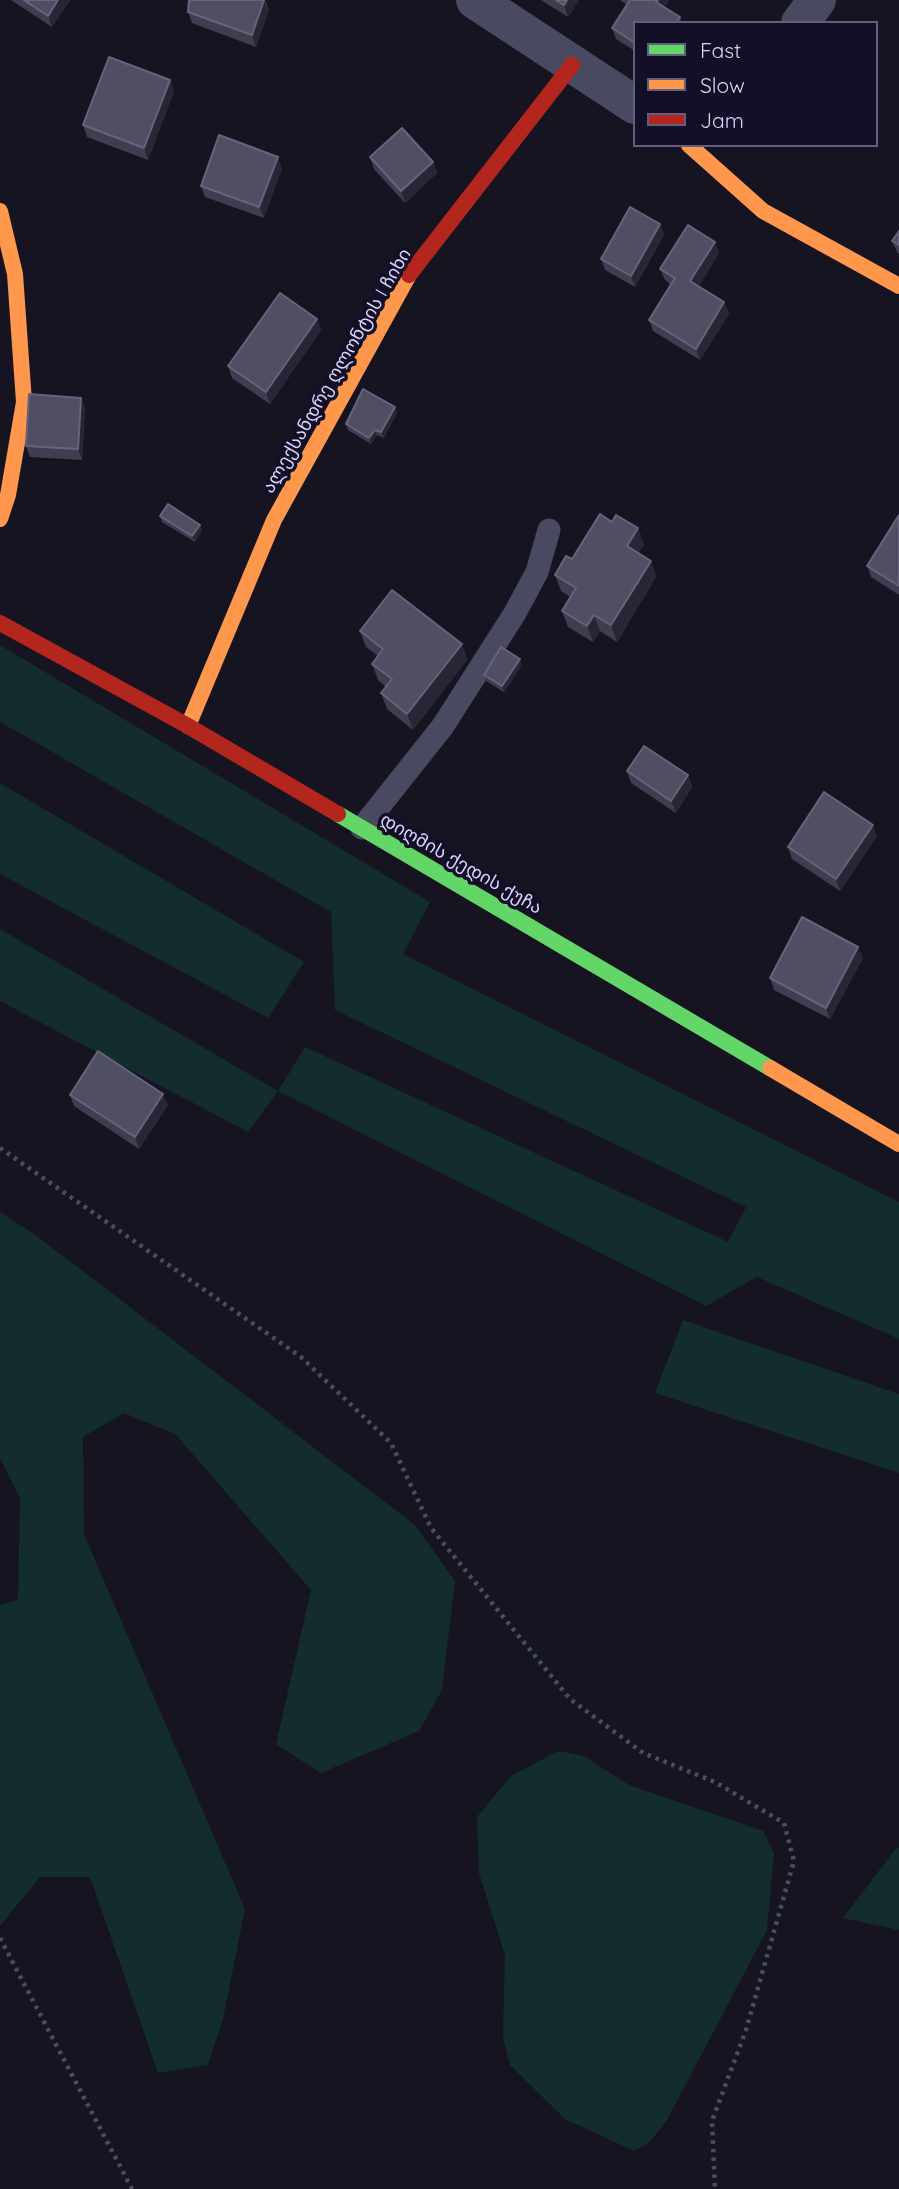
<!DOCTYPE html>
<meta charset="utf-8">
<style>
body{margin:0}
#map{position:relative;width:899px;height:2189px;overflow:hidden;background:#161421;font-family:Quicksand,sans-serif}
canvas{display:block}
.legend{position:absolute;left:633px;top:21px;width:245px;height:126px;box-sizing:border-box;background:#130f26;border:2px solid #625e7d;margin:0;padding:9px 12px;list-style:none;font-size:21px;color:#d9d4ff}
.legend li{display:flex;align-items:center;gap:14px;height:35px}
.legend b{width:35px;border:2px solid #625e7d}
</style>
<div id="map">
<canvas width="899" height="2189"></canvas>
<ul class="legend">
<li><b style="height:9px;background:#63d668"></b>Fast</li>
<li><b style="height:9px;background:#ff974d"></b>Slow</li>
<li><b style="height:9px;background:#b3261e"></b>Jam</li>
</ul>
</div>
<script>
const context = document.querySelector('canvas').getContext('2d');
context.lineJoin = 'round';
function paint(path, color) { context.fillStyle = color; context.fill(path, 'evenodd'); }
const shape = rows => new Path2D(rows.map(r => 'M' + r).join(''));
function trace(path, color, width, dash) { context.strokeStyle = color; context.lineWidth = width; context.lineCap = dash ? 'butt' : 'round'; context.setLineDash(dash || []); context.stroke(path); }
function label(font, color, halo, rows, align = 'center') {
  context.font = font + ' Quicksand,"Noto Sans Georgian",sans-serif'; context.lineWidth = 7; context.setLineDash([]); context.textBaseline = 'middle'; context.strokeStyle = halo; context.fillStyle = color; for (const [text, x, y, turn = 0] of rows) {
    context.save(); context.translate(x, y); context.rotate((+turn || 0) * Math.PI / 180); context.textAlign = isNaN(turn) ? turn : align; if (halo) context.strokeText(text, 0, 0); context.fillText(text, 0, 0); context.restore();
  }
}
paint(shape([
 [0,645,430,902,403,954,899,1202,899,1339,757,1277,706,1306,278,1091,248,1132,0,1001,0,929,278,1091,305,1047,728,1242,746,1207,335,1010,331,912,0,722],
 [0,783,304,962,268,1018,0,874],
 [0,1212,37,1236,415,1525,455,1581,442,1690,419,1731,321,1773,276,1744,311,1590,175,1434,124,1413,83,1437,84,1534,245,1909,223,2019,208,2065,158,2073,90,1877,40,1877,0,1926,0,1605,18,1600,20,1498,0,1458],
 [683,1320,899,1394,899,1473,655,1393],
 [558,1751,584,1756,629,1785,763,1831,774,1853,767,1930,667,2120,649,2143,634,2151,565,2119,510,2065,503,2037,505,1955,479,1873,477,1817,511,1776],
 [897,1847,899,1848,899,1930,843,1918]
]), '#132c2d');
trace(shape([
 [0,1148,301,1357,391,1443,431,1528,570,1699,643,1753,715,1782,784,1823,794,1861,746,2030,712,2121,715,2189],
 [0,1938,132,2189]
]), '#44505f', 4.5, [3.5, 5]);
trace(shape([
 [362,828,443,726,515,613,537,572,549,530]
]), '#4a4962', 23);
trace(shape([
 [475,0,635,105],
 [800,23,817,0]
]), '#4a4962', 38);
trace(shape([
 [338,814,770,1068]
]), '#63d668', 16);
trace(shape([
 [689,145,763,211,899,286],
 [0,211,15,274,24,402,8,495,0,519],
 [188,726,274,520,409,275],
 [770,1068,899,1144]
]), '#ff974d', 16);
trace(shape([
 [409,275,572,65],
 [0,623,188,726,338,814]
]), '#b3261e', 16);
paint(shape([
 [11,0,70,0,52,27],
 [189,0,265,0,269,10,256,47,192,23,188,12],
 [541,0,579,0,568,17],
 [620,0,669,0,664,7,680,17,682,23,635,23,635,51,616,39,612,28,627,5],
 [170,80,174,91,148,160,87,137,83,125],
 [370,157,433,162,437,173,405,203,374,169],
 [282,168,264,218,205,197,201,186],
 [660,224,664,235,635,287,605,270,601,259],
 [899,231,899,254,897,252,892,241],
 [715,242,719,253,699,286,724,302,729,314,700,360,653,331,649,320,671,285,665,280,660,269],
 [317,319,321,330,270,404,232,378,228,366],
 [81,398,85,409,82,460,30,457,26,446],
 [395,407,397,413,384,438,377,435,371,444,348,430,346,424],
 [899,515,899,595,871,577,867,566],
 [160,516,200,525,202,530,195,542,162,522],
 [612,522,638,528,644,545,638,553,651,561,656,577,617,642,600,631,593,642,568,627,562,611,570,597,561,591,555,575],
 [360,631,462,644,467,660,413,730,387,709,381,693,386,687,378,680,372,664,378,656,366,647],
 [522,665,504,692,486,681,484,675],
 [627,771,688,775,692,787,676,813,631,783],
 [877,836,840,891,792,859,788,847],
 [863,958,830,1019,774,990,770,978],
 [70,1095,168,1105,139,1149,74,1106]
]), '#403d50');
paint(shape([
 [58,0,70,0,52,27,48,16],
 [264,0,269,10,256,47,252,35],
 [567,0,579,0,568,17,564,5],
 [658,0,669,0,660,14,656,2],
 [170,80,174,91,148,160,144,148],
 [278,157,282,168,264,218,259,207],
 [433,162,437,173,405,203,401,191],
 [660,224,664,235,635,287,631,276],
 [715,242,719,253,695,293,690,281],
 [724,302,729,314,700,360,696,349],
 [317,319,321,330,270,404,266,392],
 [81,398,85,409,82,460,78,449],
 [395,407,397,413,384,438,381,432],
 [375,430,377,435,371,444,369,438],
 [200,525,202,530,195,542,192,536],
 [638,528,644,545,633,563,627,546],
 [651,561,656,577,617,642,611,625],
 [594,615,600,631,593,642,587,626],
 [462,644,467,660,413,730,407,714],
 [520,659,522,665,504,692,502,686],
 [688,775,692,787,676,813,671,801],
 [873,825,877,836,840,891,836,879],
 [858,947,863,958,830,1019,826,1008],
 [163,1094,168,1105,139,1149,135,1137]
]), '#282635');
const building = shape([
 [24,0,58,0,48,16,24,0],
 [189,0,264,0,252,35,188,12,189,0],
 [556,0,567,0,564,5,556,0],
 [630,0,658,0,656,2,680,17,676,23,635,23,635,43,612,28,630,0],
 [109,57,170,80,144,148,83,125,109,57],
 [402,128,433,162,401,191,370,157,402,128],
 [219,135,278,157,259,207,201,186,219,135],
 [630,207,660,224,631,276,601,259,630,207],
 [688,225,715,242,690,281,724,302,696,349,649,320,675,278,660,269,688,225],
 [899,231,899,245,892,241,899,231],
 [280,293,317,319,266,392,228,366,280,293],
 [363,389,395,407,381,432,375,430,369,438,346,424,363,389],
 [29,394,81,398,78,449,26,446,29,394],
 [168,504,200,525,192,536,160,516,168,504],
 [600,514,612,522,616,515,638,528,627,546,651,561,611,625,594,615,587,626,562,611,576,588,555,575,566,556,572,559,600,514],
 [899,515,899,586,867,566,899,515],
 [392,590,462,644,407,714,381,693,392,679,372,664,383,649,360,631,392,590],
 [501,647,520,659,502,686,484,675,501,647],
 [644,746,688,775,671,801,627,771,644,746],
 [824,792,873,825,836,879,788,847,824,792],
 [802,917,858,947,826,1008,770,978,802,917],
 [98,1051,163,1094,135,1137,70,1095,98,1051]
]);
paint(building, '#504e63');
trace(building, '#66637b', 2);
label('18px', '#d9d4ff', '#130f26', [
 ["ალექსანდრე ღლონტის I ჩიხი",337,371,-60],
 ["დიღმის ქედის ქუჩა",461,864,30]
]);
</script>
